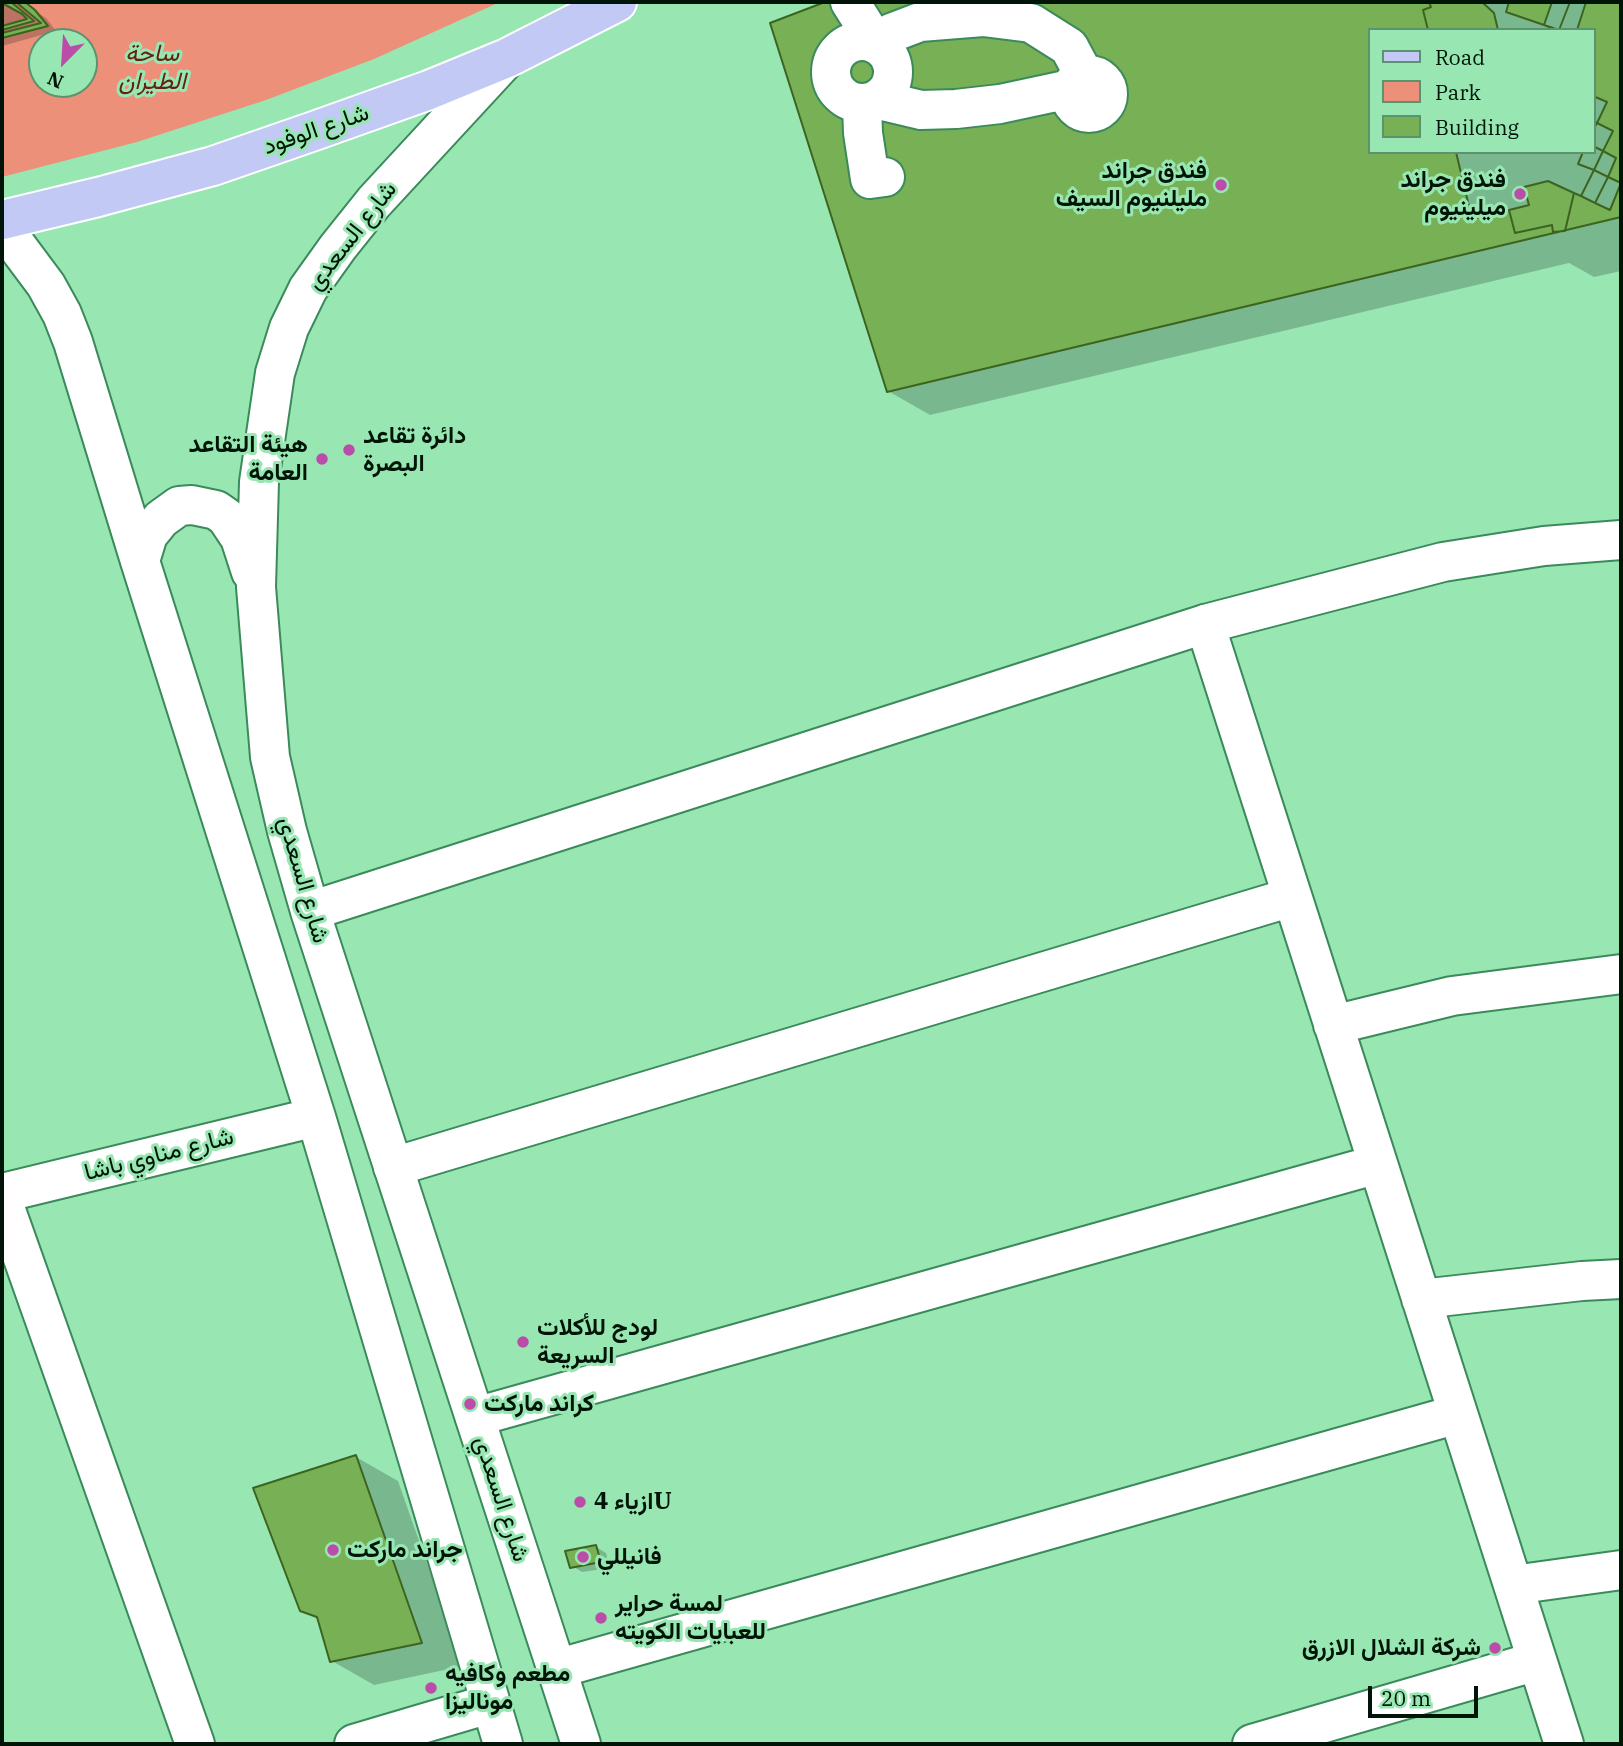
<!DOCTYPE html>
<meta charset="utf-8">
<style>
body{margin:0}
#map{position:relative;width:1623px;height:1746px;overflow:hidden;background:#98e7b3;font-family:"IBM Plex Serif",serif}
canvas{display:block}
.frame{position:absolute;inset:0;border:4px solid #001507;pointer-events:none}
.legend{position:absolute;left:1368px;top:28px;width:228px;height:126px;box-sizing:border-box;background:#98e7b3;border:2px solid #5b936e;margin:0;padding:9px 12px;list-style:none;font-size:21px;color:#001507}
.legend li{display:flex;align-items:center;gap:14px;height:35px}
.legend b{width:35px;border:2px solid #5b936e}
.north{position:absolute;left:28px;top:28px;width:70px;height:70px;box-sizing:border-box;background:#98e7b3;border:2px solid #5b936e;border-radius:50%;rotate:204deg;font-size:19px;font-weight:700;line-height:28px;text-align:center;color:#001507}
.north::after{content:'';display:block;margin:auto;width:24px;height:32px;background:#bc4ca9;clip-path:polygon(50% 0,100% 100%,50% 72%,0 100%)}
.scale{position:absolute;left:1368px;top:1686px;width:110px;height:32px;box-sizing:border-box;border:4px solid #001507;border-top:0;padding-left:9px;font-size:21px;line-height:24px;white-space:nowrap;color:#001507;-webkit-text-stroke:5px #98e7b3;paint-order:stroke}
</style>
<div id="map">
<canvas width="1623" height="1746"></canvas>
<div class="frame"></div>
<ul class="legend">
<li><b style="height:9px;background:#c1c9f4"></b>Road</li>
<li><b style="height:19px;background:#ec907a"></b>Park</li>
<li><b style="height:19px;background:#78b055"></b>Building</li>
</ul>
<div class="north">N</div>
<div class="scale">20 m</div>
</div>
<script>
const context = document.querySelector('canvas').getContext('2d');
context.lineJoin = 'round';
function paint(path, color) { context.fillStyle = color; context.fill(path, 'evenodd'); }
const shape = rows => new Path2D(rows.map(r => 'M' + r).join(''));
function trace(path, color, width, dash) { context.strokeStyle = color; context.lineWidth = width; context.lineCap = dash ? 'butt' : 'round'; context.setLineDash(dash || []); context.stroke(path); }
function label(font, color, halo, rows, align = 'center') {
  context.font = font + ' "IBM Plex Serif",Vazirmatn,serif'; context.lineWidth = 6; context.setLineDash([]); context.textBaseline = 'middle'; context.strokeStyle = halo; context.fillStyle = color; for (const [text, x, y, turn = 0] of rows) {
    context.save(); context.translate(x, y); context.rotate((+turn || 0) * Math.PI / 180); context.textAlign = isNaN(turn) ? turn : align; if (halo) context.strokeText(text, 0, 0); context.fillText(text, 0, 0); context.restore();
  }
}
paint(shape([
 [2,2,500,2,374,59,266,100,137,142,2,177],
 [42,42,84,42,84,84,42,84]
]), '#ec907a');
paint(shape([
 [2,2,21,2,46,18,56,31,2,46],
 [830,2,1621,2,1621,271,1594,277,1569,263,930,415,888,391,773,24],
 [1369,30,1593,30,1593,152,1369,152],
 [356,1457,398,1481,463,1666,374,1685,332,1661,320,1621,302,1610],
 [596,1547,606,1553,610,1568,582,1572,572,1566]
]), '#0003');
const building = shape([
 [2,2,11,2,34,21,2,30,2,2],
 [2,2,16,2,41,23,2,33,2,2],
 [2,2,25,2,35,10,48,26,2,38,2,2],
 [825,2,1621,2,1621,217,887,392,770,23,825,2],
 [1369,30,1593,30,1593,152,1369,152,1369,30],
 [1429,2,1482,2,1494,13,1498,30,1428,30,1423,10,1431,7,1429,2],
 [1429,2,1552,2,1544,25,1557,30,1428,30,1423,10,1431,7,1429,2],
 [1509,2,1552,2,1544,25,1506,12,1509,2],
 [1552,2,1570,2,1559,30,1544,25,1552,2],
 [1570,2,1586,2,1577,30,1559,30,1570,2],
 [2,3,22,14,27,19,2,26,2,3],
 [1593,96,1607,102,1597,123,1593,121,1593,96],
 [1597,123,1613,131,1603,151,1593,146,1593,130,1597,123],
 [1593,146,1603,151,1594,170,1578,164,1583,152,1593,152,1593,146],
 [1603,151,1616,158,1608,177,1594,170,1603,151],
 [1456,152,1583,152,1578,164,1594,170,1581,196,1574,193,1565,231,1553,232,1552,225,1515,233,1509,210,1472,219,1456,152],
 [1594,170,1608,177,1595,203,1581,196,1594,170],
 [1608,177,1621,183,1610,210,1595,203,1608,177],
 [1548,181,1574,193,1565,231,1553,232,1552,225,1515,233,1509,210,1529,205,1524,187,1548,181],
 [356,1455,422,1643,330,1662,317,1617,300,1611,253,1488,356,1455],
 [596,1545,601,1562,570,1568,565,1551,596,1545]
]);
paint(building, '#78b055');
trace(building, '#3c6420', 2);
const street = shape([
 [850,2,867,29,864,40],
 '831 72a31 31 0 1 1 62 0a31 31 0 1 1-62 0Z',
 [879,46,891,33,920,22,983,17,1031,23,1069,47,1084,75],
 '1070 94a19 19 0 1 1 38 0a19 19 0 1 1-38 0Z',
 [879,100,921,110,956,109,1000,104,1070,89],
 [862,105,863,133,870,179,885,177],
 [1205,624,1564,1744],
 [1333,1025,1452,996,1621,974],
 [393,1167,1292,897],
 [2,1199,195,1744],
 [1421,1299,1582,1281,1621,1279],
 [475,1417,1378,1164],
 [1513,1585,1621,1570],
 [556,1669,1458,1414],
 [354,1744,489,1704],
 [1252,1744,1537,1661]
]);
const secondary = shape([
 [507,58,374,202,338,247,308,289,289,328,275,373,259,482,256,587,270,757,287,831,310,911,581,1744],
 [2,226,46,285,62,314,73,342,140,561,316,1117,503,1744],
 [140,561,148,535,161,519,179,506,192,505,216,510,226,517,240,538,251,572],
 [310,911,1205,624,1443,562,1544,546,1621,540],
 [2,1193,316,1117]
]);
const primary = shape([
 [2,220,98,197,213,166,314,131,429,90,507,58,617,2]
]);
trace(street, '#3b8a5b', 42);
trace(secondary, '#3b8a5b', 42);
trace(primary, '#fff', 42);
trace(street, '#fff', 38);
trace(secondary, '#fff', 38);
trace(primary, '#c1c9f4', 38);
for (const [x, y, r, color] of [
 [1221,185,7,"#bc4ca9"],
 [1520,194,7,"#bc4ca9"],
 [349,450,7,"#bc4ca9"],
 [322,459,7,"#bc4ca9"],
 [523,1342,7,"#bc4ca9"],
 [470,1404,7,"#bc4ca9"],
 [580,1502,7,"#bc4ca9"],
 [333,1550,7,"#bc4ca9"],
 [583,1557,7,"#bc4ca9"],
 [601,1618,7,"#bc4ca9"],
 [1495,1648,7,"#bc4ca9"],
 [431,1688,7,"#bc4ca9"]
]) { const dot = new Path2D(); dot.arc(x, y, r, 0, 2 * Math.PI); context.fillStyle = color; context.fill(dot); trace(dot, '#98e7b3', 2.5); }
label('italic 24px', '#632111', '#98e7b3', [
 ["ساحة",152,54],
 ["الطيران",152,82]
]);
label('24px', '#001507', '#98e7b3', [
 ["شارع الوفود",316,130,-19],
 ["شارع السعدي",352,236,-52],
 ["شارع السعدي",303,880,74],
 ["شارع مناوي باشا",159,1155,-14],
 ["شارع السعدي",501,1499,72]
]);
label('bold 24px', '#001507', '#98e7b3', [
 ["فندق جراند",1207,171,"right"],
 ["مليلنيوم السيف",1207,199,"right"],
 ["فندق جراند",1506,180,"right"],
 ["ميلينيوم",1506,208,"right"],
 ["دائرة تقاعد",363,436],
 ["البصرة",363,464],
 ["هيئة التقاعد",308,445,"right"],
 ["العامة",308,473,"right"],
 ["لودج للأكلات",537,1328],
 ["السريعة",537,1356],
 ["كراند ماركت",484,1404],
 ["ازياء 4U",594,1502],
 ["جراند ماركت",347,1550],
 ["فانيللي",597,1557],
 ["لمسة حراير",615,1604],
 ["للعبايات الكويته",615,1632],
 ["شركة الشلال الازرق",1481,1648,"right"],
 ["مطعم وكافيه",445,1674],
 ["موناليزا",445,1702]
], 'left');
</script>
